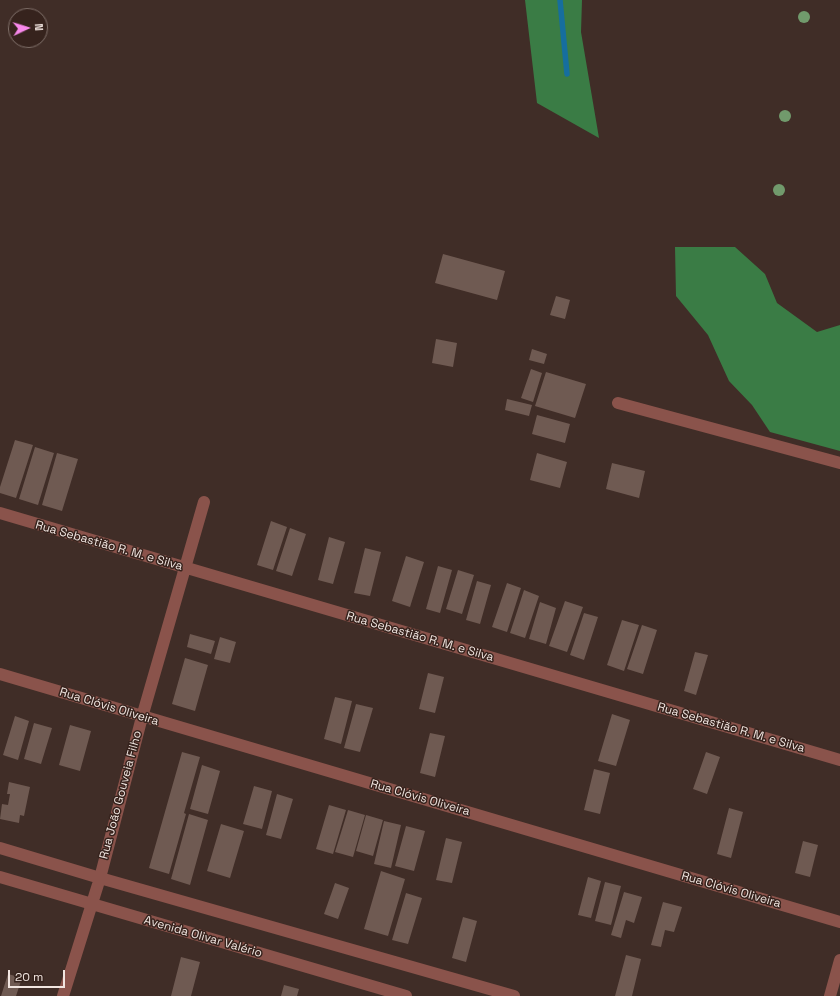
<!DOCTYPE html>
<meta charset="utf-8">
<style>
body{margin:0}
#map{position:relative;width:840px;height:996px;overflow:hidden;background:#402d27;font-family:"Space Grotesk",sans-serif}
canvas{display:block}
.north{position:absolute;left:8px;top:8px;width:40px;height:40px;box-sizing:border-box;background:#36231d;border:1px solid #81716b;border-radius:50%;rotate:86deg;font-size:11px;font-weight:700;line-height:16px;text-align:center;color:#f1e5e0}
.north::after{content:'';display:block;margin:auto;width:14px;height:18px;background:#f888ea;clip-path:polygon(50% 0,100% 100%,50% 72%,0 100%)}
.scale{position:absolute;left:8px;top:970px;width:57px;height:18px;box-sizing:border-box;border:2px solid #f1e5e0;border-top:0;padding-left:5px;font-size:12px;line-height:14px;white-space:nowrap;color:#f1e5e0;-webkit-text-stroke:3px #36231d;paint-order:stroke}
</style>
<div id="map">
<canvas width="840" height="996"></canvas>
<div class="north">N</div>
<div class="scale">20 m</div>
</div>
<script>
const context = document.querySelector('canvas').getContext('2d');
context.lineJoin = 'round';
function paint(path, color) { context.fillStyle = color; context.fill(path, 'evenodd'); }
const shape = rows => new Path2D(rows.map(r => 'M' + r).join(''));
function trace(path, color, width, dash) { context.strokeStyle = color; context.lineWidth = width; context.lineCap = dash ? 'butt' : 'round'; context.setLineDash(dash || []); context.stroke(path); }
function label(font, color, halo, rows, align = 'center') {
  context.font = font + ' "Space Grotesk",sans-serif'; context.lineWidth = 3; context.setLineDash([]); context.textBaseline = 'middle'; context.strokeStyle = halo; context.fillStyle = color; for (const [text, x, y, turn = 0] of rows) {
    context.save(); context.translate(x, y); context.rotate((+turn || 0) * Math.PI / 180); context.textAlign = isNaN(turn) ? turn : align; if (halo) context.strokeText(text, 0, 0); context.fillText(text, 0, 0); context.restore();
  }
}
paint(shape([
 [525,0,582,0,581,32,599,138,537,103],
 [675,247,735,247,765,274,777,303,817,332,840,325,840,451,770,432,752,405,729,381,708,335,676,296]
]), '#3a7c45');
trace(shape([
 [560,0,567,74]
]), '#166e9e', 5.5);
paint(shape([
 [443,254,505,271,497,300,435,283],
 [556,296,570,300,565,319,550,315],
 [436,339,457,343,453,367,432,363],
 [532,349,547,354,544,364,529,360],
 [531,369,542,373,533,402,521,398],
 [546,372,586,384,575,418,535,406],
 [507,399,532,405,529,416,505,410],
 [537,415,570,424,565,443,532,434],
 [15,440,33,445,16,498,0,493,0,487],
 [35,447,54,453,38,505,19,499],
 [57,453,78,459,62,511,42,505],
 [537,453,567,462,560,488,530,480],
 [612,463,645,471,639,498,606,489],
 [271,521,287,527,273,570,257,565],
 [290,528,306,534,292,576,276,571],
 [329,537,345,542,333,584,318,580],
 [365,548,381,552,370,596,354,593],
 [406,556,424,562,410,607,392,601],
 [438,566,452,570,440,613,426,609],
 [458,570,474,575,462,614,446,609],
 [477,581,491,585,480,624,466,620],
 [507,583,521,588,507,632,492,627],
 [524,590,539,596,525,638,510,633],
 [565,601,583,607,567,652,549,646],
 [540,602,556,608,546,644,529,639],
 [584,613,598,617,584,660,570,655],
 [622,620,639,625,624,671,607,665],
 [642,625,657,630,643,674,627,669],
 [190,634,215,641,211,654,187,647],
 [220,637,236,642,230,663,214,659],
 [695,652,708,655,696,695,684,691],
 [185,658,208,665,195,711,172,704],
 [428,673,444,677,435,713,419,709],
 [335,697,352,701,341,744,324,739],
 [356,704,373,708,360,752,344,748],
 [612,714,630,720,616,766,598,761],
 [15,716,29,721,18,760,3,755],
 [34,723,52,728,41,764,24,759],
 [70,725,91,731,80,771,59,765],
 [430,733,445,736,435,777,420,773],
 [182,752,200,757,184,813,186,814,169,874,149,868],
 [706,752,720,757,707,794,693,789],
 [202,765,220,771,208,814,190,809],
 [594,769,610,773,600,814,584,810],
 [9,782,30,787,24,816,20,815,19,823,0,819,2,804,8,805,10,794,7,794],
 [254,786,272,791,262,829,243,824],
 [277,794,293,799,281,839,266,835],
 [329,805,346,810,333,854,316,849],
 [729,808,743,812,731,858,717,854],
 [348,810,365,815,353,857,335,852],
 [189,814,208,820,190,885,171,879],
 [366,815,383,820,373,856,356,851],
 [384,821,401,825,391,868,374,864],
 [221,824,244,831,230,878,207,871],
 [406,826,425,831,414,871,395,866],
 [446,838,462,842,452,883,436,880],
 [803,841,818,845,810,877,795,873],
 [381,871,405,879,388,936,364,929],
 [588,877,601,881,591,918,578,915],
 [605,882,621,886,611,925,595,921],
 [335,883,349,888,338,919,324,914],
 [624,892,642,897,634,923,626,920,621,938,611,935],
 [406,893,422,898,408,944,392,940],
 [663,902,682,907,674,932,665,930,661,947,651,945],
 [463,917,477,921,466,962,452,958],
 [626,955,641,959,632,996,615,996],
 [181,957,200,962,191,996,171,996],
 [8,974,22,978,16,996,1,996],
 [284,985,299,989,297,996,281,996]
]), '#6f5a52');
trace(shape([
 [618,403,840,463],
 [0,513,840,760],
 [0,674,840,922],
 [0,848,100,878,514,996],
 [0,877,406,996],
 [63,996,100,878,142,717,204,502],
 [830,996,840,960]
]), '#8a534b', 12);
context.fillStyle = '#719a6c';
for (const [x, y] of [
 [804,17],
 [785,116],
 [779,190]
]) { context.beginPath(); context.arc(x, y, 6, 0, 2 * Math.PI); context.fill(); }
label('12px', '#f1e5e0', '#36231d', [
 ["Rua Sebastião R. M. e Silva",109,546,16],
 ["Rua Sebastião R. M. e Silva",420,637,16],
 ["Rua Clóvis Oliveira",109,707,17],
 ["Rua Sebastião R. M. e Silva",731,728,16],
 ["Rua João Gouveia Filho",121,795,-75],
 ["Rua Clóvis Oliveira",420,798,16],
 ["Rua Clóvis Oliveira",731,890,16],
 ["Avenida Olivar Valério",203,937,16]
]);
</script>
